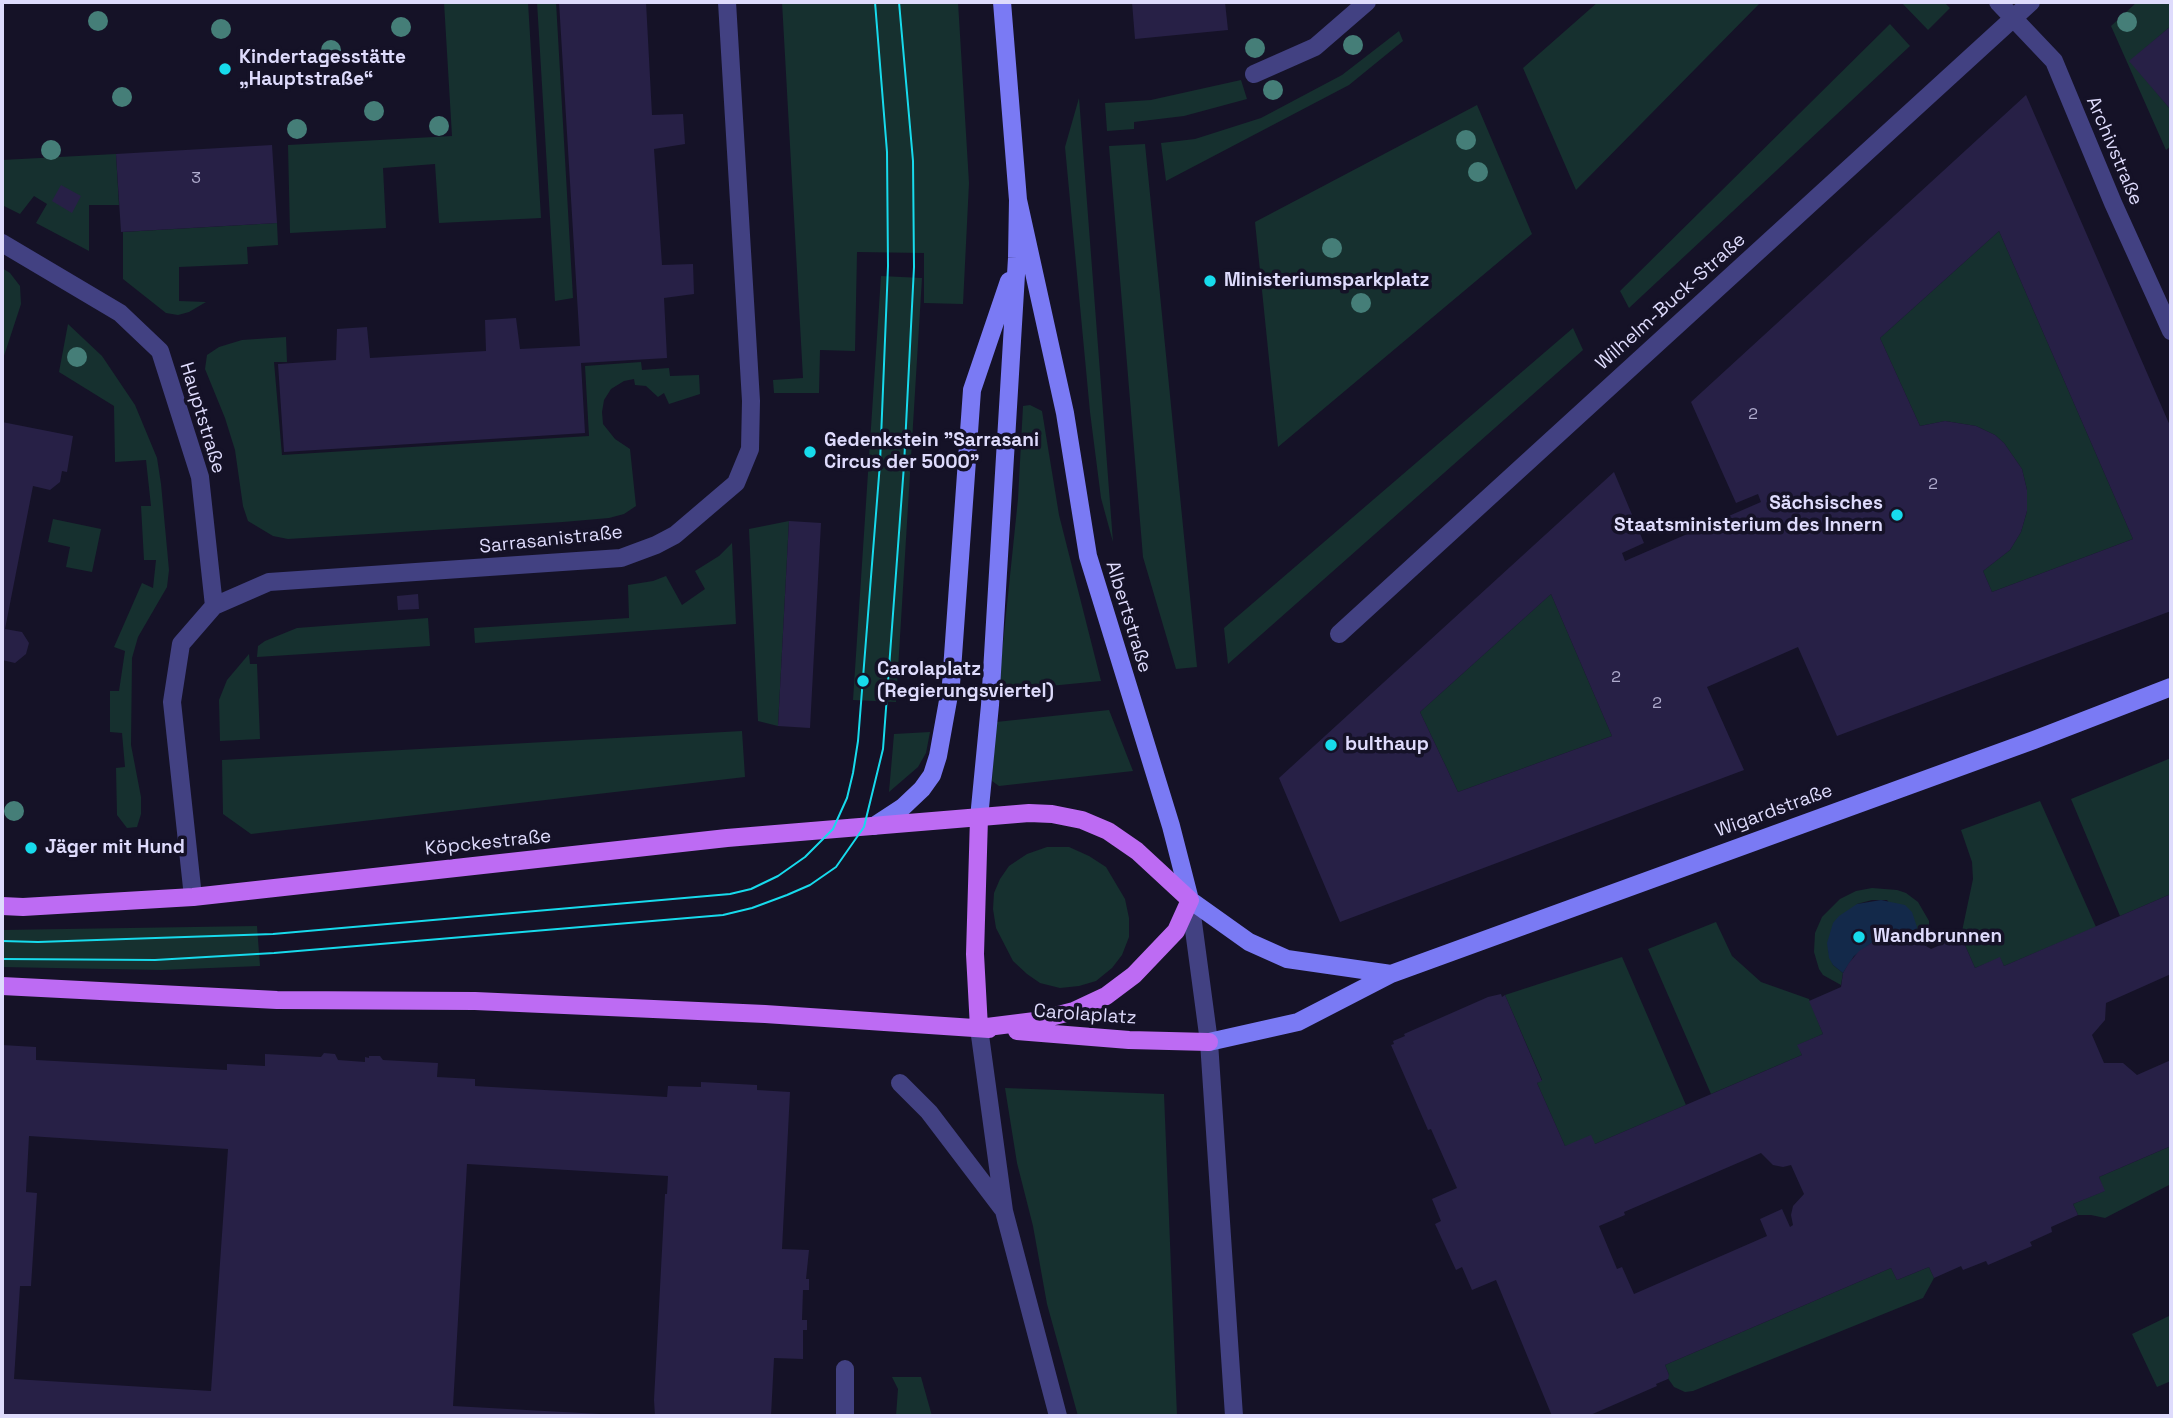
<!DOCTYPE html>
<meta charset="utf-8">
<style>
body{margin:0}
#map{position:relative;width:2173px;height:1418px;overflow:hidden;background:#151227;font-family:"Space Grotesk",sans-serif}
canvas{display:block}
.frame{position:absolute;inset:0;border:4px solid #dedbfc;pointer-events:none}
</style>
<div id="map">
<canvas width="2173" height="1418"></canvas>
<div class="frame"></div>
</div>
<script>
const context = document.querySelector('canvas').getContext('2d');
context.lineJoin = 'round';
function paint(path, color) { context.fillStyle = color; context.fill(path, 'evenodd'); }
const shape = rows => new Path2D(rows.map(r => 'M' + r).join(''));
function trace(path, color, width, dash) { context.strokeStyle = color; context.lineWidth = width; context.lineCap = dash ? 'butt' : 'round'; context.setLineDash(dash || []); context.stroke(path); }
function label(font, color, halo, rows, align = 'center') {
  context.font = font + ' "Space Grotesk",sans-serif'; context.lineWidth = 7; context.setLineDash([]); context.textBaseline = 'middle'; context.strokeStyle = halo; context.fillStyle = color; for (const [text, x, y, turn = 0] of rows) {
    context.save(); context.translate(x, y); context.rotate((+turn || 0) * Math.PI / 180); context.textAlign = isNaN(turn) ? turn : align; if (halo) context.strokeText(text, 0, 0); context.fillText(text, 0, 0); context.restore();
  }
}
paint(shape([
 [444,2,528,2,541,218,439,223,435,164,383,168,386,228,290,233,288,145,452,136],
 [537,2,556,2,573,298,555,301],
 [782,2,958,2,969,183,963,304,924,303,924,253,857,252,855,351,820,350,819,393,774,393,773,380,803,378],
 [1598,2,1761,2,1576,190,1523,68],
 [1901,2,1944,2,1950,8,1928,30],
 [2137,2,2171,2,2171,26,2130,61,2171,110,2171,146,2166,150,2111,26],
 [1890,24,1910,46,1629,308,1620,291],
 [1399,31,1403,41,1349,85,1166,181,1161,143,1195,139,1261,118,1342,75],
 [1241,80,1247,99,1184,116,1134,122,1134,129,1107,131,1105,103,1151,100],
 [1079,98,1113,542,1101,498,1090,412,1065,147],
 [1477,105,1532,234,1278,447,1255,222],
 [1145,144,1197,667,1176,669,1143,557,1109,146],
 [116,154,119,205,89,205,89,251,36,223,47,204,34,196,20,214,2,205,2,160],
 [277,223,278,245,247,247,248,264,179,267,179,301,206,302,189,312,178,315,166,313,123,279,123,232],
 [1999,231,2133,539,1992,592,1983,571,2010,550,2021,532,2027,511,2027,490,2022,469,2004,443,1995,435,1976,426,1945,421,1920,426,1880,338],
 [2,268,10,273,20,286,21,304,2,362],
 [881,276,922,278,896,702,853,700],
 [68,324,102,356,135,405,157,458,161,484,169,570,167,587,138,637,132,658,131,745,141,797,141,814,137,827,127,828,117,815,116,768,125,767,122,733,110,732,110,691,119,691,125,651,114,647,142,583,153,588,156,560,144,560,141,506,151,506,146,460,115,462,114,406,59,372],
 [1573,328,1583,350,1228,664,1224,628],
 [286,337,287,362,274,362,282,455,589,436,585,366,641,362,642,370,669,368,670,376,699,375,700,394,669,404,664,393,658,397,646,386,635,385,634,379,624,381,611,389,604,400,602,412,603,424,615,439,630,449,636,506,624,514,609,518,563,522,288,539,273,536,248,521,243,506,235,450,225,418,205,369,207,355,219,347,242,340],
 [1030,405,1042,411,1059,515,1101,681,998,691,1018,499,1023,406],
 [53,519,101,529,92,572,66,567,70,547,48,542],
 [789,521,778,726,758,721,749,529],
 [732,543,736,624,475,643,474,628,629,618,628,585,653,581,666,576,682,605,705,589,695,571,719,556],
 [1551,594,1612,736,1458,792,1420,712],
 [428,618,430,646,257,657,258,646,265,641,297,628],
 [249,654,250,664,257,664,260,739,220,741,219,700,227,680],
 [1109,710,1133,771,999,786,992,781,996,722],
 [742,731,745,777,251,834,223,814,222,760],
 [930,732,926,753,918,767,889,792,894,734],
 [2171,758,2171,894,2120,916,2071,799],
 [2040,801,2096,927,2004,966,2000,958,1975,968,1961,936,1973,879,1972,862,1961,830],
 [1047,847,1069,847,1089,856,1106,867,1125,899,1129,918,1129,937,1122,955,1112,968,1096,981,1079,986,1060,988,1040,983,1027,974,1013,961,996,928,993,909,994,893,1000,879,1009,866,1027,854],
 [1872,888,1897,890,1906,893,1918,902,1929,921,1929,941,1927,946,1916,940,1887,900,1872,900,1857,904,1828,950,1833,965,1843,973,1841,985,1823,975,1819,969,1814,952,1815,933,1822,917,1840,899,1856,891],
 [1716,922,1732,956,1761,982,1809,999,1823,1034,1798,1045,1802,1055,1711,1094,1648,949],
 [257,926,260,966,161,970,2,967,2,930],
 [1622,957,1686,1105,1595,1144,1565,1146,1537,1083,1542,1080,1505,995],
 [1005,1088,1164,1094,1177,1416,1078,1416,1047,1304,1033,1226,1017,1163],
 [2171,1146,2171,1184,2105,1218,2091,1215,2078,1215,2073,1204,2104,1191,2099,1177],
 [1929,1267,1934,1278,1923,1298,1693,1391,1685,1392,1674,1387,1667,1377,1669,1375,1665,1365,1891,1268,1897,1280],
 [2171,1315,2171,1381,2157,1387,2132,1334],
 [892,1377,921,1377,932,1416,896,1416,898,1389]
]), '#16302f');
paint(shape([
 [1881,900,1905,905,1912,912,1917,927,1916,940,1890,936,1873,942,1854,956,1843,973,1833,965,1829,958,1827,943,1833,923,1839,916,1857,904]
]), '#13294a');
paint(shape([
 [559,2,646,2,652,115,683,114,685,144,654,149,662,265,693,264,694,294,664,298,667,358,581,363,585,433,284,452,278,364,336,360,337,329,367,327,370,358,486,351,485,320,501,319,516,318,520,349,580,346],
 [1132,2,1225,2,1228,30,1135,39],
 [2171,26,2171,110,2129,61],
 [2026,95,2171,428,2171,611,1837,736,1798,647,1707,687,1744,770,1340,922,1279,778,1614,472,1644,543,1622,553,1625,561,1761,502,1758,494,1736,503,1691,402],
 [1999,231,2133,539,1992,592,1983,571,2010,550,2021,532,2027,511,2027,490,2022,469,2004,443,1995,435,1976,426,1945,421,1920,426,1880,338],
 [1551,594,1612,736,1458,792,1420,712],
 [272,145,277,223,121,232,116,154],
 [61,185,81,196,72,213,52,201],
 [2,422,73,436,67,472,62,471,60,482,50,490,33,486,5,629,22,632,29,643,26,654,15,663,2,660],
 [789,521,821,523,810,728,778,726],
 [418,594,419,609,398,610,397,596],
 [2171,894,2171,974,2106,1003,2105,1020,2092,1035,2104,1063,2123,1063,2137,1075,2171,1060,2171,1146,2099,1177,2105,1191,2073,1204,2078,1215,2051,1227,2052,1232,2030,1242,2032,1246,1988,1265,1986,1261,1963,1270,1961,1266,1934,1278,1929,1267,1897,1280,1891,1268,1665,1365,1669,1375,1668,1379,1656,1384,1657,1386,1588,1416,1552,1416,1496,1280,1472,1290,1462,1267,1456,1270,1435,1224,1441,1221,1432,1199,1457,1188,1431,1129,1428,1130,1391,1045,1394,1044,1393,1041,1405,1036,1404,1034,1488,997,1501,994,1502,997,1505,995,1542,1081,1537,1083,1565,1146,1591,1135,1595,1144,1802,1055,1797,1045,1823,1034,1809,1001,1841,987,1843,973,1849,963,1859,951,1873,942,1890,936,1899,937,1916,940,1931,949,1961,936,1975,968,2000,957,2004,966],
 [1761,1153,1773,1165,1783,1167,1791,1165,1804,1194,1793,1206,1791,1215,1793,1225,1790,1227,1782,1209,1760,1219,1767,1236,1634,1294,1622,1267,1617,1269,1599,1226,1625,1215,1624,1212],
 [2,1045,36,1047,36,1060,227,1070,227,1064,265,1066,265,1054,321,1057,324,1053,335,1054,338,1060,365,1062,365,1057,369,1058,369,1056,380,1056,383,1060,438,1063,437,1077,475,1079,475,1086,667,1097,668,1086,701,1087,701,1082,757,1085,757,1090,790,1092,782,1249,809,1250,806,1279,809,1279,809,1290,803,1290,802,1320,807,1320,807,1330,803,1330,803,1359,774,1358,771,1416,655,1416,654,1400,665,1194,667,1194,668,1176,467,1164,453,1406,600,1414,600,1416,2,1416],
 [29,1136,228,1149,211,1391,14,1379,20,1286,31,1286,37,1193,26,1192]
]), '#272046');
trace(shape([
 [1190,900,1209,1042,1234,1416],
 [979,1028,1004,1211,1058,1416],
 [900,1083,929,1112,1002,1208],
 [845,1416,845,1369]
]), '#424182', 18);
trace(shape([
 [1998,2,2054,61,2113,203,2171,331],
 [1254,74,1315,47,1367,2],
 [2,243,120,313,160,351,200,477,214,606],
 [1339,634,2031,2],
 [193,897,172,702,181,644,214,606,269,582,621,558,656,545,675,535,736,483,750,449,751,401,727,2]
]), '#424182', 18);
trace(shape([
 [1018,200,1065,413,1088,556,1171,826,1190,900,1249,942,1287,959,1391,974],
 [979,818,990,705,1017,258,1018,200,1002,2],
 [874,826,903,807,922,789,932,775,938,756,951,684,972,390,1009,281],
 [1209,1042,1298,1022,1391,974,2034,740,2171,687]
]), '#7a7af4', 18);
trace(shape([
 [2,906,23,907,193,897,727,838,1029,813,1052,814,1082,820,1108,831,1137,851,1190,900,1176,931,1134,975,1106,996,1074,1011,1035,1021,979,1028],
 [2,986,277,1000,475,1001,765,1014,989,1029],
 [979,1028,975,954,979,818],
 [1017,1031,1129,1040,1209,1042]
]), '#bd6bf3', 18);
trace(shape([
 [2,941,38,942,273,934,730,894,751,889,778,876,805,857,833,829,847,798,853,773,858,741,880,463,888,266,887,152,875,2],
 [2,959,155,960,274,953,723,915,752,908,787,895,810,885,836,867,864,827,883,749,904,465,914,267,913,161,899,2]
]), '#17dbec', 2);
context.fillStyle = '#457e78';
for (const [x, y] of [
 [98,21],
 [2127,22],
 [401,27],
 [221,29],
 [1353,45],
 [1255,48],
 [331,50],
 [1273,90],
 [122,97],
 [374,111],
 [439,126],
 [297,129],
 [1466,140],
 [51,150],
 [1478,172],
 [1332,248],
 [1361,303],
 [77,357],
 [14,811]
]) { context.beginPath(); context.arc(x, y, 10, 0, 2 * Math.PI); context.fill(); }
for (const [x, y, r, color] of [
 [225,69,7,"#17dbec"],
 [1210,281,7,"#17dbec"],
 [810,452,7,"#17dbec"],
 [1897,515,7,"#17dbec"],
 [863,681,7,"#17dbec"],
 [1331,745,7,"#17dbec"],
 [31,848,7,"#17dbec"],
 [1859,937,7,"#17dbec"]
]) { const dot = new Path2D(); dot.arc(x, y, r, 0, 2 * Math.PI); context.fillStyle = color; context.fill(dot); trace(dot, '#151227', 2.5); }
label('16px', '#b0acce', null, [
 ["3",196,179],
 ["2",1753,415],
 ["2",1933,485],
 ["2",1616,678],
 ["2",1657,704]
]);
label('bold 19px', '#dedbfc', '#151227', [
 ["Kindertagesstätte",239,58],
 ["„Hauptstraße“",239,80],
 ["Ministeriumsparkplatz",1224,281],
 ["Gedenkstein \"Sarrasani",824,441],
 ["Circus der 5000\"",824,463],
 ["Sächsisches",1883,504,"right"],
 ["Staatsministerium des Innern",1883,526,"right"],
 ["Carolaplatz",877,670],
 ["(Regierungsviertel)",877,692],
 ["bulthaup",1345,745],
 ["Jäger mit Hund",45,848],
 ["Wandbrunnen",1873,937]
], 'left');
label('19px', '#dedbfc', '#151227', [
 ["Archivstraße",2114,151,67],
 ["Wilhelm-Buck-Straße",1671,302,-42],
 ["Hauptstraße",202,418,73],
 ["Sarrasanistraße",551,540,-6],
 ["Albertstraße",1128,617,73],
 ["Wigardstraße",1774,811,-20],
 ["Köpckestraße",488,843,-6],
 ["Carolaplatz",1085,1015,4]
]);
</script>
